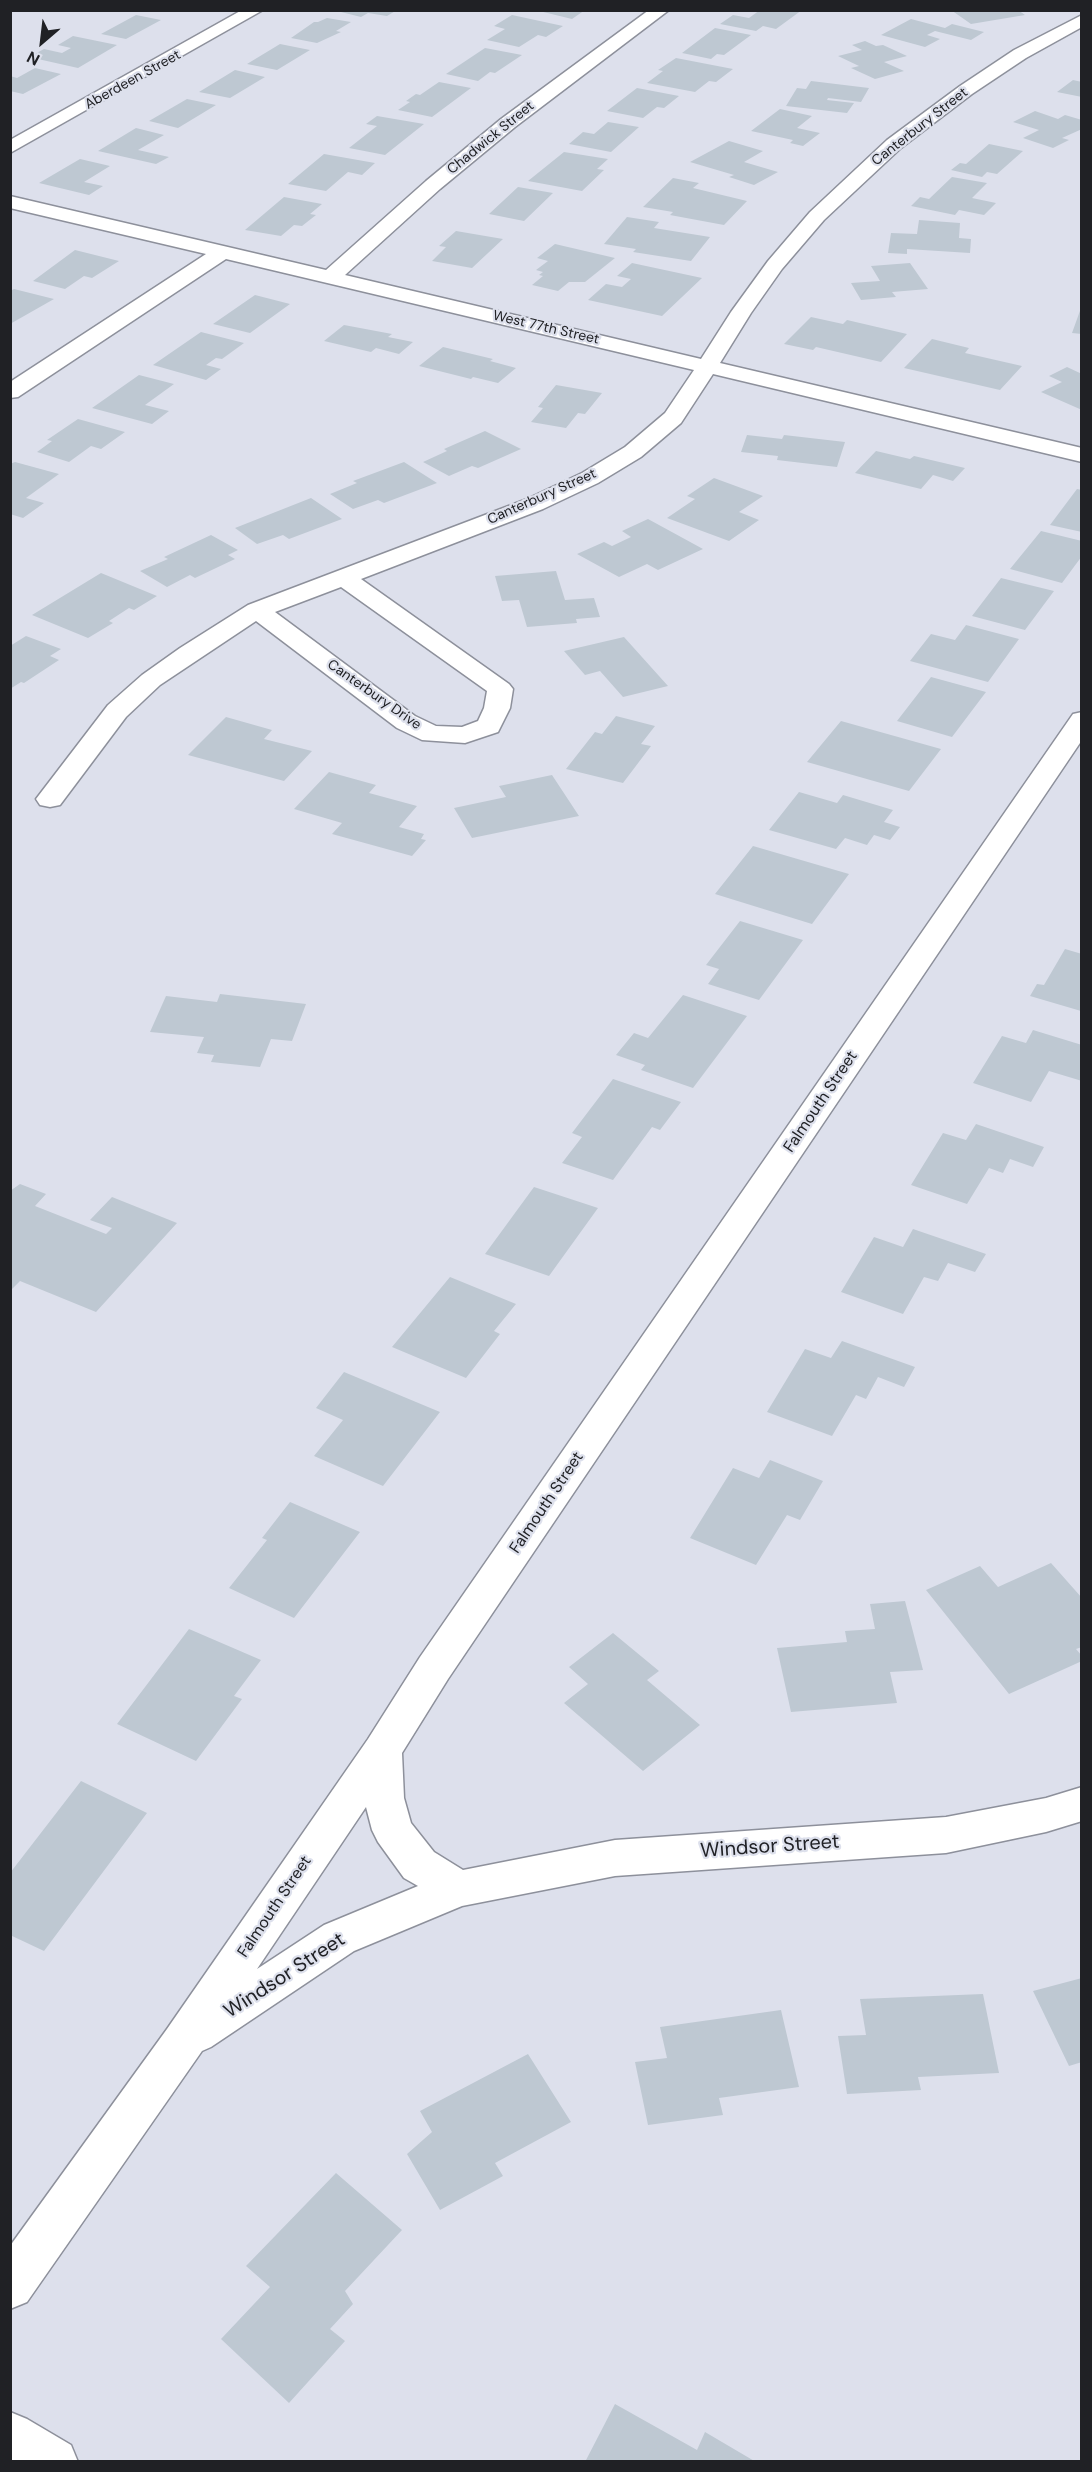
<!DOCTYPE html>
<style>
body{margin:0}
#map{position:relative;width:1092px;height:2472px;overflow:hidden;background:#dde0ec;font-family:"DM Sans",sans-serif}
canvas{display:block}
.frame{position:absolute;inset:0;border:12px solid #202125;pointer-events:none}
.north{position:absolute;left:12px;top:12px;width:60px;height:60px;-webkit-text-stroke:4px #dde0ec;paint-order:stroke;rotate:208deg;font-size:16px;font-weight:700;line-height:24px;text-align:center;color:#202125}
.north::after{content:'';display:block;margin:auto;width:21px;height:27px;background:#202125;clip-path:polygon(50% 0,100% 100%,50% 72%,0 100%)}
</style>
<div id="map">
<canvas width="1092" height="2472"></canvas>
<div class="frame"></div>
<div class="north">N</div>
</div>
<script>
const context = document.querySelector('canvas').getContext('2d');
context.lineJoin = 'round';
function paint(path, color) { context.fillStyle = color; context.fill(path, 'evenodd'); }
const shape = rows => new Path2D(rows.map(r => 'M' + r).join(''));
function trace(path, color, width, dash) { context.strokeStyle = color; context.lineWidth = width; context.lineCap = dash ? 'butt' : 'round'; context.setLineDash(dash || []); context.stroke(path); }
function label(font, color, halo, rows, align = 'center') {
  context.font = font + ' "DM Sans",sans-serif'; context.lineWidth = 4.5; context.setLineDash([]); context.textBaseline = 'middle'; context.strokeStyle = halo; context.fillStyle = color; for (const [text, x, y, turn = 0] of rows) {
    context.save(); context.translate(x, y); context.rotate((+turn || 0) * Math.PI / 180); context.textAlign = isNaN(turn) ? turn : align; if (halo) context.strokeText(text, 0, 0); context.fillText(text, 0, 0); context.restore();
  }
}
paint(shape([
 [333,10,397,10,387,16,368,13,361,17],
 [535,10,585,10,572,19],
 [760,10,802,10,776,29,763,26,756,31,720,24,733,15,749,18],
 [951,10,1018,10,1025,15,971,24],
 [136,15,161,20,126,39,101,34],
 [512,15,563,26,546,37,538,35,519,47,487,40,505,29,494,26],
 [327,18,351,22,336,31,341,32,317,43,291,38,314,22,318,22],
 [911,19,945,28,952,24,984,32,971,40,935,31,927,35,940,39,925,47,881,35],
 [715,28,751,35,724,55,717,54,711,59,682,53],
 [73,36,117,45,78,68,29,57,44,49,62,53,71,48,58,45],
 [865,41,876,46,883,45,907,56,884,62,904,71,875,79,851,68,859,66,838,56,862,50,852,45],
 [280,44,310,50,277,70,247,64],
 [485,48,522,55,495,73,490,72,478,81,446,74],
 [676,58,733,69,716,82,709,81,695,92,647,83,663,71,658,70],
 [35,68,61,74,23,94,10,91,10,76,17,78],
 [235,70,265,77,230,98,199,92],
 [1073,80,1082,82,1082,97,1057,92],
 [811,81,869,88,861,102,828,98,827,100,854,103,847,113,786,106,797,88,806,89],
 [439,82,471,88,432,117,398,110,410,102,406,101,416,94,420,95],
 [637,88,679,96,664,108,657,107,643,118,607,111],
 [187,99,216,105,178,128,149,121],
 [780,109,812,116,797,128,820,133,803,146,790,143,793,140,751,131],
 [1035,111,1058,119,1065,115,1082,120,1082,129,1062,138,1069,140,1053,148,1023,138,1039,130,1013,122],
 [377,116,424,124,385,155,349,148,377,126,366,124],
 [608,122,639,127,611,152,569,144,583,132,594,134],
 [136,128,164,135,138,150,169,157,156,164,98,151],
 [729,141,763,151,744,162,778,172,754,185,729,177,734,175,690,162],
 [989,144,1023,151,997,174,987,172,982,177,951,170,960,163,966,164],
 [564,152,608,159,597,169,604,170,582,191,528,181],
 [324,154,375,163,362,175,348,172,326,191,288,184],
 [80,159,110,166,84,182,103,186,89,195,39,183],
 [952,177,987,183,972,198,996,203,984,215,959,210,955,215,911,206,920,197,929,199],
 [673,178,699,183,693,188,747,201,724,225,670,215,673,212,643,207],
 [518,187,553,193,524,221,489,214],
 [284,197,322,204,310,214,316,215,302,226,294,225,281,236,245,230],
 [627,217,659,222,654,228,710,237,691,261,633,252,636,249,604,244],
 [919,220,960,223,959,238,971,239,970,253,907,249,907,254,888,253,891,233,917,234],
 [456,231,503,239,472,268,432,261,446,247,439,246],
 [555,244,615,258,585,282,569,282,558,291,532,285,543,276,539,275,543,272,536,270,548,261,537,258],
 [75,250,119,261,92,278,84,276,65,289,33,281],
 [632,263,702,278,662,316,588,300,606,284,622,287,631,279,617,276],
 [910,263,928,289,892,292,896,297,861,300,851,283,880,281,871,266],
 [14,289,54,299,10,324,10,291],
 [255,295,290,304,250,333,213,324],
 [1081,308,1082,334,1072,333],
 [811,317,843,324,847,320,907,334,881,362,816,347,813,350,784,344],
 [344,325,392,334,388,337,413,342,399,354,376,348,371,352,324,341],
 [201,332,244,343,222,359,216,358,206,365,221,369,206,380,153,365],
 [932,339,969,348,965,353,1022,366,1000,390,904,368],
 [443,347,493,359,490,361,516,368,498,383,473,377,471,379,419,366],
 [1067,367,1082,374,1082,410,1041,392,1062,382,1049,376],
 [139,375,174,384,145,405,169,411,152,424,92,408],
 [556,385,602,393,585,414,578,413,566,428,531,422,543,408,538,407],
 [78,419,125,432,101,449,91,446,69,462,37,452,52,441,47,440],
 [485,431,521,449,478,468,472,466,449,476,423,462,447,451,444,449],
 [747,435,782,439,784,435,845,442,837,467,777,460,778,456,741,452],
 [876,451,910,459,914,456,965,468,953,481,933,475,921,489,855,473],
 [15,462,59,474,26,498,44,503,23,518,10,514,10,464],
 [404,462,437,483,384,503,378,500,353,509,330,494,357,483,353,481],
 [714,478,763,496,739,512,759,520,729,541,667,518,695,499,687,496],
 [1077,489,1082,490,1082,532,1050,525],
 [311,498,342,519,289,539,283,535,257,544,235,528],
 [648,519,703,549,658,570,647,564,619,577,577,554,604,542,612,546,631,537,622,531],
 [1041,531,1082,541,1082,556,1062,583,1010,569],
 [211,535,238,550,228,555,235,559,195,578,190,575,167,587,140,571,168,559,164,557],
 [556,571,565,600,594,598,600,617,576,619,577,623,527,627,519,600,502,601,495,576],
 [101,573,157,596,134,610,129,608,109,621,113,623,88,638,32,615],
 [1001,578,1054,591,1025,630,972,616],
 [966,625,1019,639,988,682,910,661,931,634,955,640],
 [26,636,61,649,50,656,59,660,24,683,21,682,10,689,10,646],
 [624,637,668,686,623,697,600,671,585,675,564,651],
 [931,677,986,692,952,737,897,721],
 [616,716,655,726,641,744,651,746,623,783,566,769,595,732,602,734],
 [226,717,272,730,264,739,312,751,284,781,188,755],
 [841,721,941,749,909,791,807,762],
 [329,772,376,785,369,793,417,806,399,827,424,834,421,839,426,840,412,856,332,834,342,823,294,809],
 [552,775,579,816,472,838,454,808,506,797,499,786],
 [799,792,837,803,843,795,893,810,884,822,900,827,890,840,874,835,867,845,845,838,836,849,769,830],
 [753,846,849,874,812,924,715,894],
 [740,921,803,940,759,1000,708,984,719,969,706,965],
 [1065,949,1082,954,1081,1011,1030,996,1037,984,1044,985],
 [220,994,306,1004,292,1041,271,1039,260,1067,211,1062,214,1055,197,1053,204,1037,150,1032,166,996,217,1002],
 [683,995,747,1016,693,1088,641,1070,645,1065,616,1055,634,1033,648,1038],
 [1033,1030,1082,1045,1082,1081,1049,1071,1031,1102,973,1083,1002,1036,1026,1043],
 [613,1079,681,1102,660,1130,652,1127,613,1180,562,1163,582,1137,572,1133],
 [976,1124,1044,1147,1033,1167,1010,1159,1003,1173,989,1168,967,1204,911,1185,943,1133,966,1140],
 [20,1184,46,1194,35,1206,106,1234,112,1228,90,1220,112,1197,177,1223,96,1312,20,1281,10,1291,10,1191],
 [534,1187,598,1208,549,1276,485,1254],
 [913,1229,986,1254,975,1272,948,1263,938,1281,924,1277,903,1314,841,1292,874,1237,903,1247],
 [450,1277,516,1304,494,1331,500,1334,466,1378,392,1347],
 [842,1341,915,1367,904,1387,878,1377,866,1399,856,1395,832,1436,767,1412,805,1349,831,1358],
 [344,1372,440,1412,383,1486,314,1456,343,1420,316,1408],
 [770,1460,823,1481,800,1520,787,1515,756,1565,690,1538,733,1468,759,1478],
 [290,1502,360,1532,294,1618,229,1588,267,1540,262,1538],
 [1051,1563,1082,1598,1082,1647,1076,1649,1082,1656,1082,1661,1009,1694,926,1590,980,1566,998,1587],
 [905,1601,923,1670,890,1672,897,1703,791,1712,777,1648,847,1642,845,1631,875,1629,870,1604],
 [189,1629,261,1660,234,1696,242,1699,196,1761,117,1724],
 [613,1633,659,1671,647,1680,700,1725,643,1771,564,1703,588,1684,569,1667],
 [81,1781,147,1813,44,1951,10,1935,10,1873],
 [1082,1978,1082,2062,1069,2066,1033,1991],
 [983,1994,999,2073,918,2077,921,2090,847,2094,838,2036,866,2035,860,1999],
 [781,2010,799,2087,719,2098,723,2115,648,2125,635,2062,667,2058,660,2027],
 [528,2054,571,2122,495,2163,503,2176,440,2210,407,2154,432,2132,420,2111],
 [336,2173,402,2230,345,2291,353,2304,330,2329,345,2341,289,2403,221,2339,270,2287,246,2266],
 [615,2404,697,2450,705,2432,756,2462,585,2462]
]), '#bec8d2');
const street = shape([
 [242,10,263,10,10,153,10,140,242,10],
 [649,10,669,10,515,127,440,189,345,275,701,359,731,312,768,261,810,212,887,140,960,86,1014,50,1082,15,1082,27,1026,58,972,94,901,148,824,220,782,269,751,313,720,363,1082,448,1082,462,713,374,681,423,641,457,598,483,543,509,361,579,509,684,513,689,510,708,498,732,465,743,422,740,397,728,256,621,160,685,126,717,60,805,50,807,40,805,36,799,108,705,142,675,180,648,248,605,527,499,582,473,625,447,665,413,694,370,226,259,18,397,10,398,10,382,206,254,10,208,10,196,326,270,426,181,501,119,649,10],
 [341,587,487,691,484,708,478,721,462,727,436,726,415,716,275,612,341,587],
 [1082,712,1082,740,448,1679,402,1753,404,1798,411,1823,434,1852,463,1870,615,1840,946,1817,1046,1798,1082,1787,1082,1821,1046,1832,946,1853,615,1876,462,1906,354,1951,211,2047,202,2051,27,2302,10,2309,10,2246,167,2029,368,1739,420,1657,1073,714,1082,712],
 [366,1807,372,1830,378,1842,404,1878,418,1886,324,1925,257,1969,366,1807]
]);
const secondary = shape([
 [10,2412,27,2419,71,2445,78,2462,10,2462,10,2412]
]);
trace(street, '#8d909b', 3);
trace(secondary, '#8d909b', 3);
paint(street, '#fff');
paint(secondary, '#fff');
label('14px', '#202125', '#dde0ec', [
 ["Aberdeen Street",133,80,-29],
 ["Canterbury Street",920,127,-38],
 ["Chadwick Street",491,138,-39],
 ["West 77th Street",546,328,13],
 ["Canterbury Street",542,497,-24],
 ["Canterbury Drive",374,695,35]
]);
label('16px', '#202125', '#dde0ec', [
 ["Falmouth Street",821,1102,-56],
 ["Falmouth Street",547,1503,-56],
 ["Falmouth Street",275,1907,-56]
]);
label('20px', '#202125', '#dde0ec', [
 ["Windsor Street",770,1847,-4],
 ["Windsor Street",285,1976,-33]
]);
</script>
